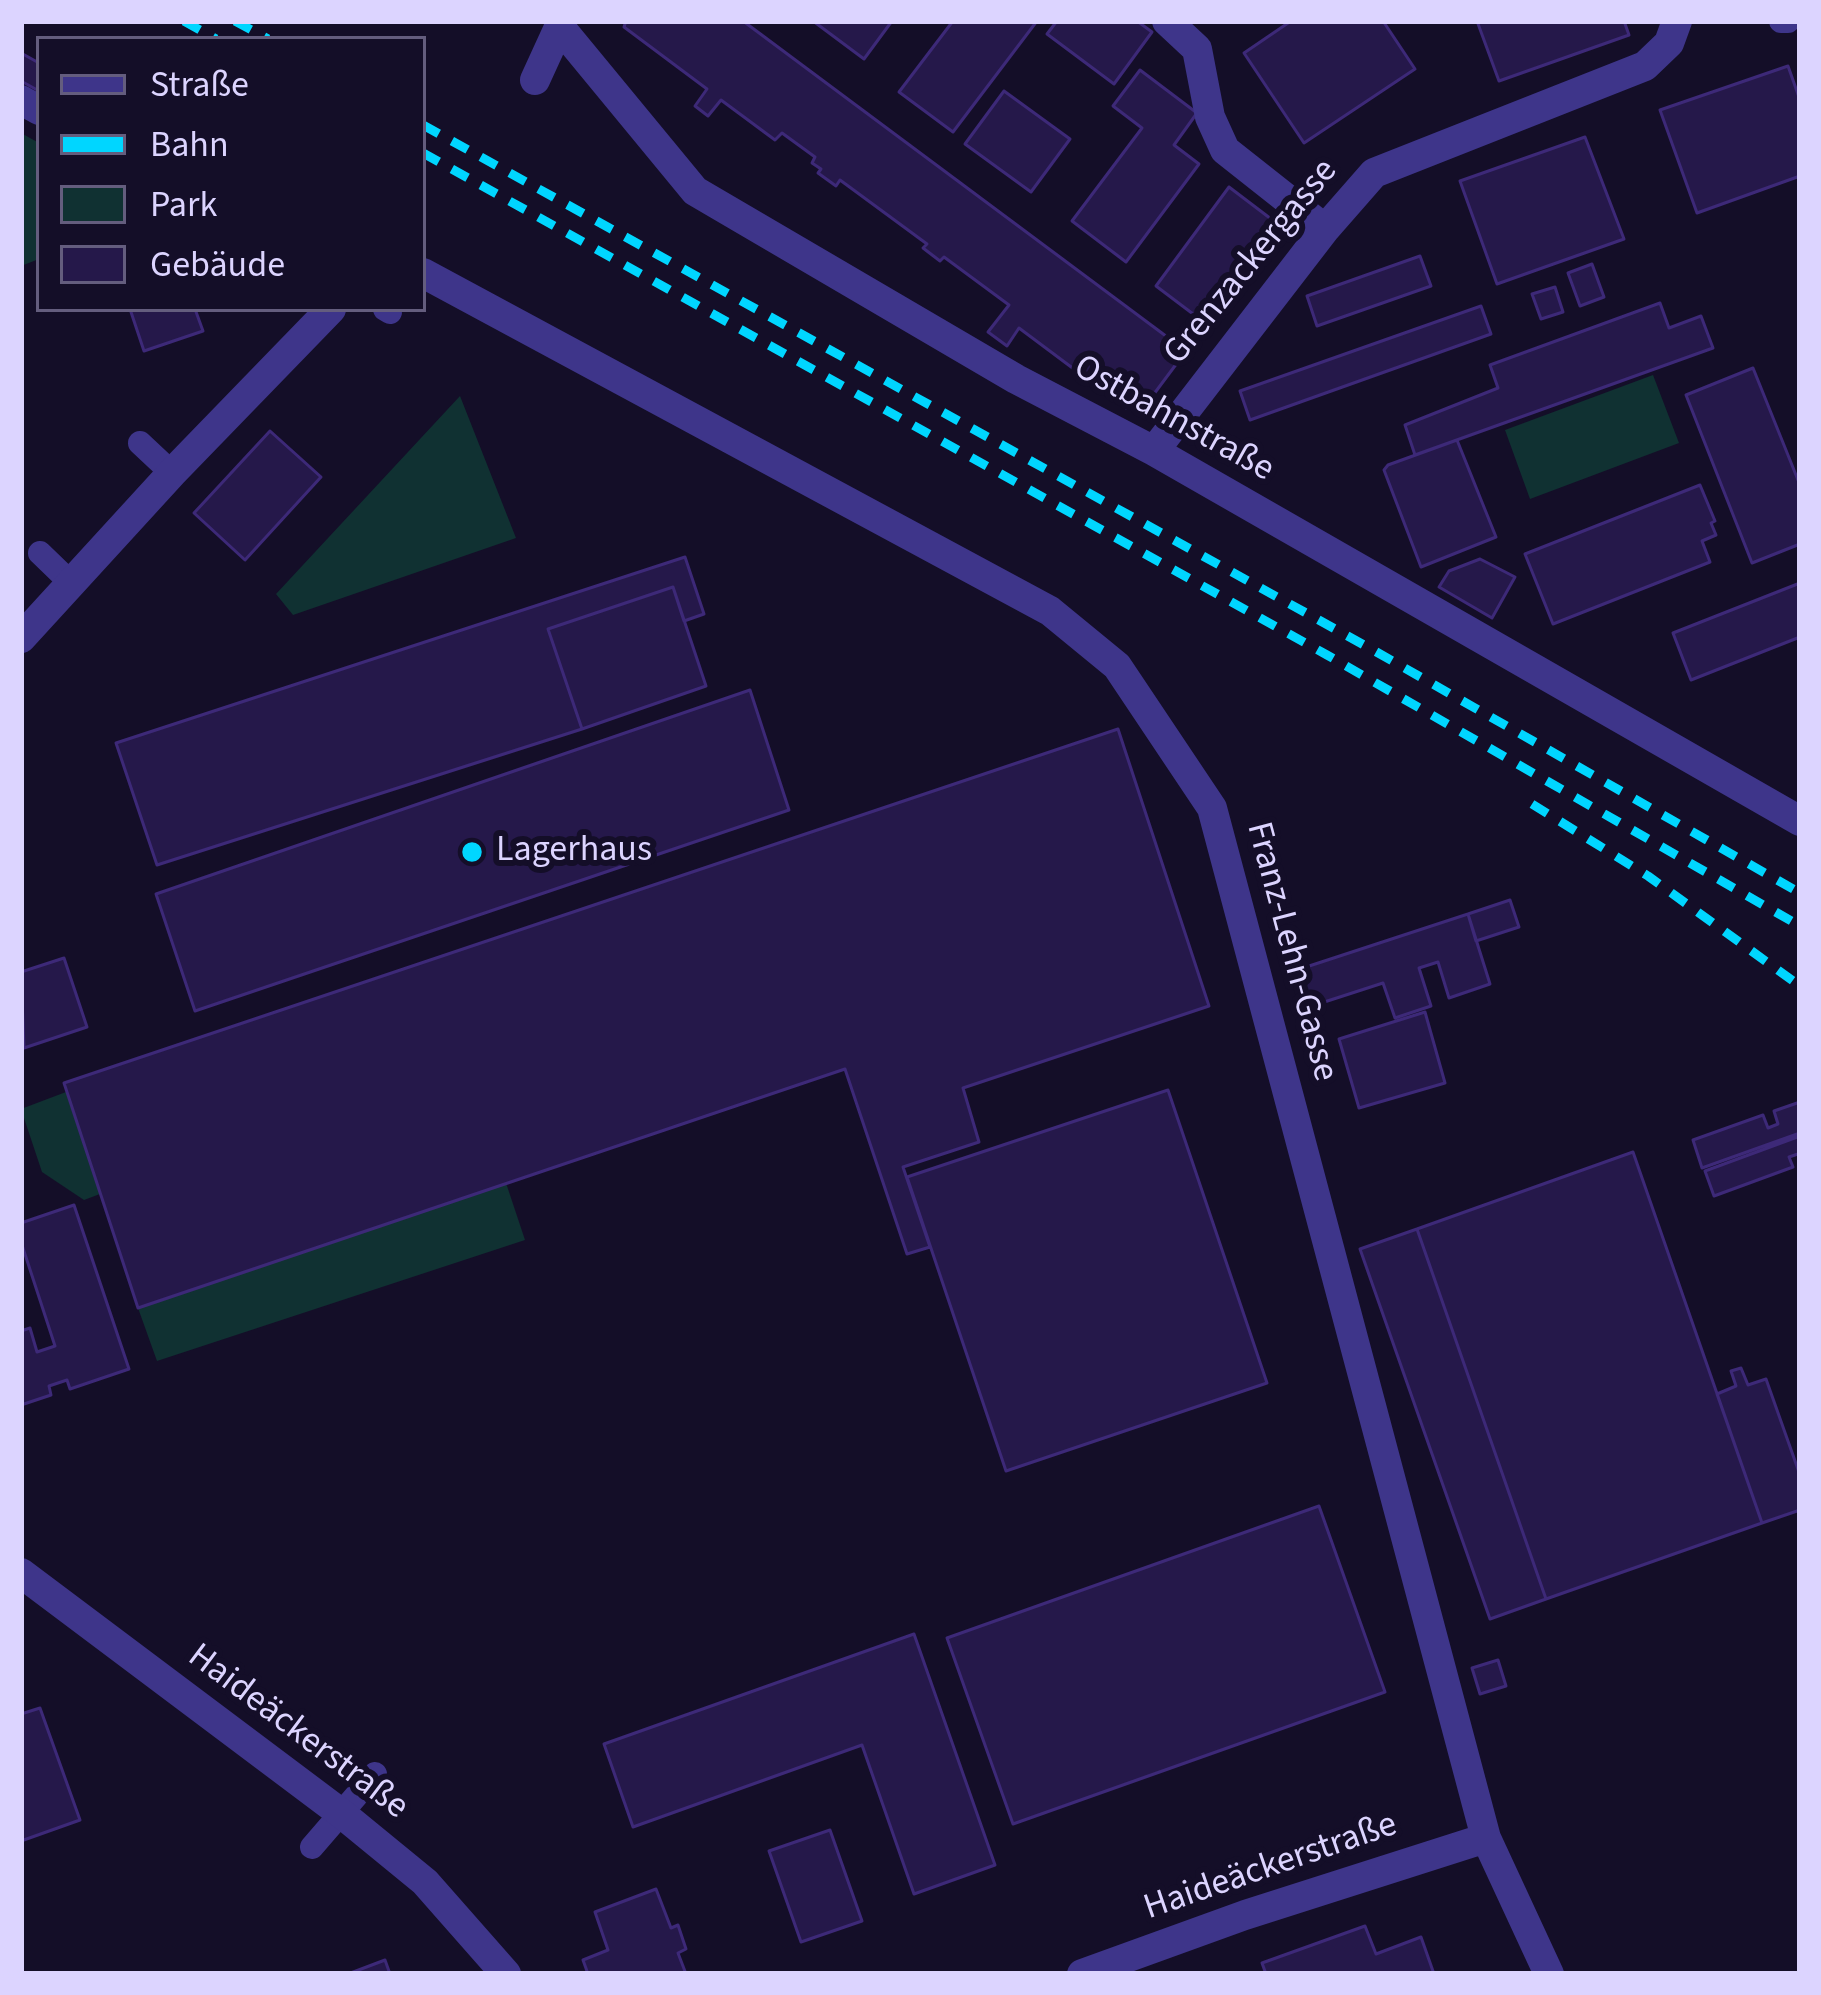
<!DOCTYPE html>
<meta charset="utf-8">
<style>
body{margin:0}
#map{position:relative;width:1821px;height:1995px;overflow:hidden;background:#140e28;font-family:"Source Sans 3",sans-serif}
canvas{display:block}
.frame{position:absolute;inset:0;border:24px solid #dcd4ff;pointer-events:none}
.legend{position:absolute;left:36px;top:36px;width:390px;height:276px;box-sizing:border-box;background:#140e28;border:3px solid #645d7e;margin:0;padding:15px 21px;list-style:none;font-size:36px;color:#dcd4ff}
.legend li{display:flex;align-items:center;gap:24px;height:60px}
.legend b{width:60px;border:3px solid #645d7e}
</style>
<div id="map">
<canvas width="1821" height="1995"></canvas>
<div class="frame"></div>
<ul class="legend">
<li><b style="height:15px;background:#3e358a"></b>Straße</li>
<li><b style="height:15px;background:#00d6ff"></b>Bahn</li>
<li><b style="height:33px;background:#103132"></b>Park</li>
<li><b style="height:33px;background:#25184a"></b>Gebäude</li>
</ul>
</div>
<script>
const context = document.querySelector('canvas').getContext('2d');
context.lineJoin = 'round';
function paint(path, color) { context.fillStyle = color; context.fill(path, 'evenodd'); }
const shape = rows => new Path2D(rows.map(r => 'M' + r).join(''));
function trace(path, color, width, dash) { context.strokeStyle = color; context.lineWidth = width; context.lineCap = dash ? 'butt' : 'round'; context.setLineDash(dash || []); context.stroke(path); }
function label(font, color, halo, rows, align = 'center') {
  context.font = font + ' "Source Sans 3",sans-serif'; context.lineWidth = 12; context.setLineDash([]); context.textBaseline = 'middle'; context.strokeStyle = halo; context.fillStyle = color; for (const [text, x, y, turn = 0] of rows) {
    context.save(); context.translate(x, y); context.rotate((+turn || 0) * Math.PI / 180); context.textAlign = isNaN(turn) ? turn : align; if (halo) context.strokeText(text, 0, 0); context.fillText(text, 0, 0); context.restore();
  }
}
paint(shape([
 [21,133,39,143,39,259,21,266],
 [1653,375,1679,443,1530,499,1505,430],
 [460,396,516,538,293,615,276,594],
 [66,1092,100,1194,84,1200,42,1172,21,1109],
 [506,1183,525,1240,157,1361,138,1308]
]), '#103132');
const building = shape([
 [626,21,743,21,1186,351,1142,410,1131,402,1126,408,1019,328,1007,346,988,332,1009,305,944,257,940,261,923,248,927,244,840,180,836,186,818,173,821,169,812,163,815,157,782,133,775,140,721,100,708,116,695,106,707,89,624,27,626,21],
 [813,21,892,21,864,59,813,21],
 [953,21,1037,21,953,132,899,92,953,21],
 [1057,21,1137,21,1152,32,1114,84,1047,34,1057,21],
 [1291,21,1383,21,1415,69,1304,143,1244,53,1291,21],
 [1477,21,1624,21,1629,35,1499,81,1477,21],
 [21,53,39,63,39,91,21,81,21,53],
 [1788,66,1800,100,1800,176,1697,213,1660,110,1788,66],
 [1140,70,1197,113,1174,145,1199,164,1126,262,1072,221,1142,128,1113,106,1140,70],
 [1004,91,1070,139,1031,192,965,144,1004,91],
 [1585,137,1624,239,1497,284,1460,181,1585,137],
 [1229,187,1283,228,1209,326,1156,286,1229,187],
 [1420,256,1431,286,1317,326,1307,296,1420,256],
 [1592,264,1604,297,1580,306,1568,273,1592,264],
 [1555,287,1563,312,1541,319,1532,294,1555,287],
 [1660,303,1669,328,1701,316,1713,348,1415,455,1405,425,1498,388,1490,365,1660,303],
 [1481,306,1491,334,1250,420,1240,391,1481,306],
 [130,309,195,309,203,331,144,351,130,309],
 [1753,368,1800,485,1800,544,1752,563,1686,395,1753,368],
 [270,431,321,477,245,560,194,513,270,431],
 [1457,440,1496,537,1421,567,1384,470,1388,465,1457,440],
 [1700,485,1715,521,1711,523,1716,535,1702,541,1710,562,1553,624,1525,554,1700,485],
 [685,557,704,614,684,621,673,587,548,629,582,729,157,865,116,743,685,557],
 [1480,559,1515,577,1492,618,1439,587,1449,571,1480,559],
 [1800,583,1800,637,1691,680,1673,633,1800,583],
 [673,587,706,686,582,729,548,629,673,587],
 [750,690,789,810,195,1011,156,894,750,690],
 [1118,729,1209,1006,963,1088,979,1142,903,1167,930,1247,907,1254,845,1069,138,1308,64,1083,1118,729],
 [1510,900,1519,927,1476,941,1468,914,1510,900],
 [1468,914,1490,984,1449,998,1438,962,1419,968,1431,1006,1395,1018,1383,983,1312,1006,1300,969,1468,914],
 [64,958,87,1027,24,1048,21,972,64,958],
 [1425,1012,1445,1083,1359,1108,1339,1039,1425,1012],
 [1168,1090,1267,1383,1006,1471,907,1177,1168,1090],
 [1800,1102,1800,1133,1702,1168,1693,1140,1763,1115,1768,1128,1778,1124,1774,1111,1800,1102],
 [1800,1136,1800,1160,1798,1154,1789,1157,1793,1167,1714,1196,1705,1171,1800,1136],
 [1633,1152,1762,1523,1546,1599,1417,1229,1633,1152],
 [74,1205,129,1369,70,1389,67,1380,49,1386,51,1395,21,1405,21,1331,30,1328,37,1352,55,1346,21,1242,21,1223,74,1205],
 [1417,1229,1546,1599,1490,1619,1360,1249,1417,1229],
 [1741,1368,1748,1385,1766,1379,1800,1475,1800,1510,1762,1523,1717,1394,1736,1386,1731,1371,1741,1368],
 [1319,1506,1385,1692,1013,1824,947,1638,1319,1506],
 [914,1634,995,1865,914,1894,862,1745,633,1827,604,1744,914,1634],
 [1498,1660,1506,1686,1480,1694,1472,1668,1498,1660],
 [40,1708,80,1820,21,1841,21,1714,40,1708],
 [830,1830,862,1921,801,1942,769,1851,830,1830],
 [656,1889,671,1928,678,1925,686,1949,678,1953,686,1974,588,1974,583,1960,608,1950,595,1912,656,1889],
 [1365,1926,1376,1954,1421,1937,1434,1974,1266,1974,1262,1963,1365,1926],
 [385,1960,390,1974,348,1974,385,1960]
]);
paint(building, '#25184a');
trace(building, '#3d2978', 3);
trace(shape([
 [1781,21,1788,21],
 [385,309,390,312],
 [140,443,172,473],
 [40,553,71,583],
 [312,1847,375,1774]
]), '#3e358a', 24);
trace(shape([
 [1167,21,1197,49,1210,117,1225,150,1325,229],
 [559,26,695,191,1016,379,1154,451,1800,821],
 [535,80,562,21],
 [21,100,39,110],
 [423,273,1050,611,1117,666,1212,808,1486,1838,1549,1974],
 [1154,451,1325,229,1374,173,1645,66,1669,43,1677,21],
 [21,638,172,473,331,309],
 [21,1573,342,1814,425,1882,506,1974],
 [1082,1974,1245,1915,1486,1838]
]), '#3e358a', 30);
trace(shape([
 [184,21,216,39],
 [235,21,268,39],
 [423,125,1373,650,1800,893],
 [423,153,1327,655,1800,926],
 [1532,804,1648,876,1800,986]
]), '#00d6ff', 9, [18, 15]);
for (const [x, y, r, color] of [
 [472,852,12,"#00d6ff"]
]) { const dot = new Path2D(); dot.arc(x, y, r, 0, 2 * Math.PI); context.fillStyle = color; context.fill(dot); trace(dot, '#140e28', 4.5); }
label('36px', '#dcd4ff', '#140e28', [
 ["Grenzackergasse",1252,263,-51],
 ["Ostbahnstraße",1173,420,29],
 ["Franz-Lehn-Gasse",1290,952,75],
 ["Haideäckerstraße",297,1733,37],
 ["Haideäckerstraße",1271,1868,-19]
]);
label('36px', '#dcd4ff', '#140e28', [
 ["Lagerhaus",496,852]
], 'left');
</script>
